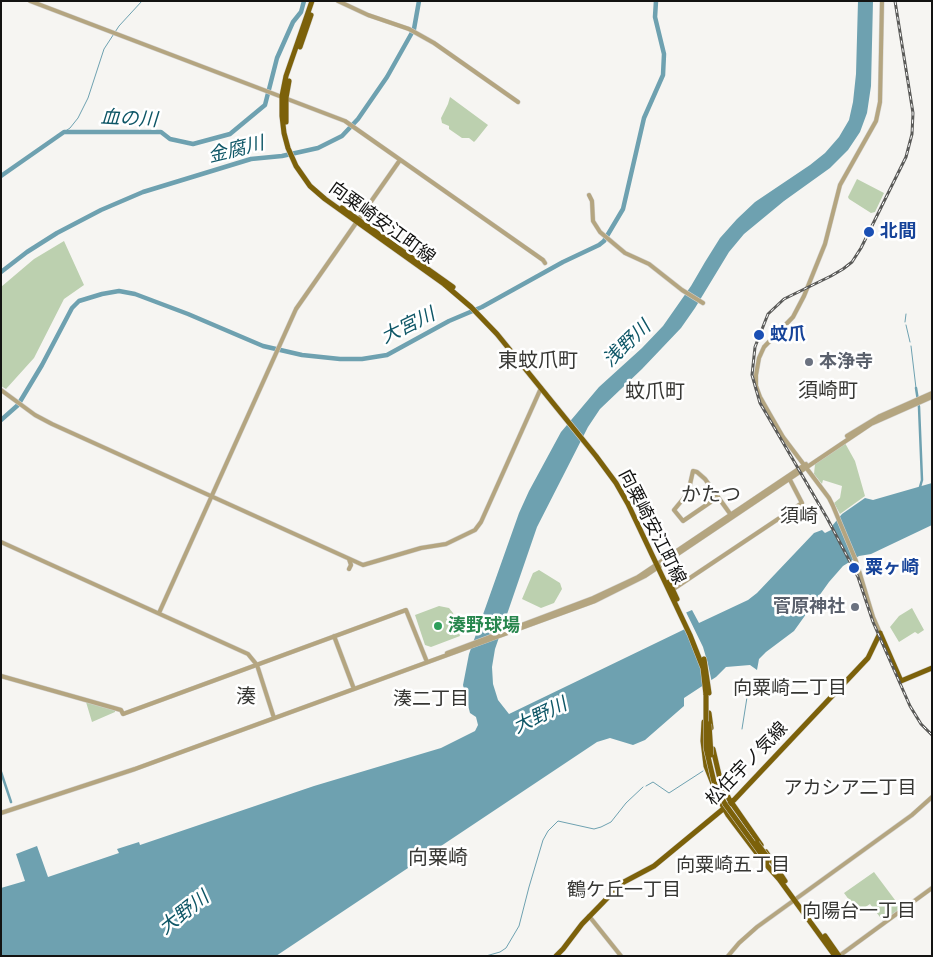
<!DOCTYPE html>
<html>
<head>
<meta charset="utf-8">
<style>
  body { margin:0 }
  #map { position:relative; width:933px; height:957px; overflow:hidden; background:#f6f5f2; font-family:Literata,serif }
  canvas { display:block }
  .frame { position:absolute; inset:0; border:2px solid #131312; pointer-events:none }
</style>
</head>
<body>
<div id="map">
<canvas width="933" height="957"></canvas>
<div class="frame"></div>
</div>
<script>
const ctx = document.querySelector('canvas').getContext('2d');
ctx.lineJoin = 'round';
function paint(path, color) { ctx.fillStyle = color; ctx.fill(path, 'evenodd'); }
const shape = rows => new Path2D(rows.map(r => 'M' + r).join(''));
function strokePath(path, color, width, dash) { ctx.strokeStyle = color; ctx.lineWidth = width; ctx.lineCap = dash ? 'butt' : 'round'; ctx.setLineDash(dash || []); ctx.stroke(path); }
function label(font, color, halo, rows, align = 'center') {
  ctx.font = font + ' Literata,"Noto Sans JP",serif'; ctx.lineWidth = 5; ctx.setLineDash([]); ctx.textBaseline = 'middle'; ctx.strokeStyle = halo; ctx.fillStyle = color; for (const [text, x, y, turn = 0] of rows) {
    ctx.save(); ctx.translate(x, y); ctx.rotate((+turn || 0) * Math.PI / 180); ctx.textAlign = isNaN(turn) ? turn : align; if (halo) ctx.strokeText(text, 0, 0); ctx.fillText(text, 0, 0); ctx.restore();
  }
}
const green = shape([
  [450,97,488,125,476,140,474,142,469,138,462,138,449,129,449,126,442,123,441,118,448,104],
  [857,179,884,193,875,212,871,213,849,199,848,197],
  [64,241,84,285,64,299,34,358,6,389,1,386,1,287,34,259],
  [845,443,855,461,865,496,840,514,834,503,840,498,842,486,823,480,822,484,814,474,815,464],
  [539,570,560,583,562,589,554,603,541,608,522,599,533,573],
  [439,606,449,608,453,613,460,636,431,647,425,645,415,615],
  [912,608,924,630,918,634,915,632,899,642,890,627,899,616],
  [86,702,115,710,115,712,92,722],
  [874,872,901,908,883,921,870,904,858,912,844,893]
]);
const water = shape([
  [858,1,873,1,871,86,867,113,860,132,848,150,830,168,784,201,744,234,729,252,695,308,681,328,642,369,600,409,588,427,537,527,504,623,495,649,492,667,493,684,498,700,509,714,685,629,685,613,692,610,699,623,748,600,757,593,814,533,822,530,825,533,833,529,832,526,842,514,865,498,873,500,932,483,932,525,871,554,859,556,843,566,829,582,794,631,766,652,759,659,757,670,750,665,726,667,716,677,684,698,684,706,645,740,633,745,610,738,597,742,276,956,1,956,1,888,25,881,16,854,37,846,48,877,119,853,117,849,139,842,140,845,314,786,441,748,475,731,478,725,476,717,470,713,463,685,469,654,519,513,529,491,561,432,599,387,642,348,663,326,691,286,705,262,720,238,737,219,755,202,810,165,825,153,839,137,849,120,853,102,856,74]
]);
const pier = shape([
  [685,610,703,647,708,664,712,683,704,688,699,659,677,611]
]);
const stream = shape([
  [64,132,70,128,78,118,88,98,104,49,119,26,142,1],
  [905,322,906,314],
  [906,325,910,342],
  [911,346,916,388],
  [742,729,748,691,753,681],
  [646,786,653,782,669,793,703,771],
  [486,956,500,952,506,948,519,926,529,887,543,840,548,831,558,821,594,829,601,827,611,822,626,803,643,787]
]);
const canal = shape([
  [916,388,919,407,922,480,920,487],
  [1,772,11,802]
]);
const river = shape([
  [1,176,64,132,161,132,170,139,193,144,230,134,265,105,277,58,293,22,301,12,304,1],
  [1,272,27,252,57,233,101,210,143,192,251,159,282,156,318,148,342,136,358,119,387,77,414,29,419,1],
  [1,420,18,405,42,365,72,308,79,301,102,294,119,291,135,294,188,314,263,346,302,355,340,359,362,359,387,355,449,321,482,307,563,262,599,245,604,241,623,209,644,118,663,75,664,54,655,17,656,1]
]);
const minor = shape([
  [30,1,345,121,543,260,545,263],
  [338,1,368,15,409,29,434,43,518,102],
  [589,195,592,201,593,221,600,232,625,253,649,264,682,290,703,303],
  [1,390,35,415,52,424,363,565,421,548,446,544,475,530,481,522,541,388],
  [847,436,880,416,932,393],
  [718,497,683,521,674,510,688,493,693,471,697,472,705,479,731,515],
  [1,542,248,654,257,665,274,718],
  [349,569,351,565,349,559],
  [672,590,802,503,789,478],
  [159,613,296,309,400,160],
  [880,633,873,617,856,561,833,506,829,498,783,437,772,418,760,397,756,386,756,375,759,358,764,347,793,317,804,296,825,244,840,185,876,121,880,102,882,1],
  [334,636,354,689],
  [447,653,593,598,638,577,806,464],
  [1,676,121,710,123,714,406,610,427,662],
  [1,813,135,769,595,601,645,576,871,424,932,397],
  [589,916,621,956],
  [728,956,739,943,757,927,912,815,932,797],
  [839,956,932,888]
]);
const major = shape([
  [312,1,286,76,282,96,282,116,284,133,288,148,296,166,310,186,325,199,444,284,471,307,497,334,596,456,616,483,628,504,690,635,703,668,706,695],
  [300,47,311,15],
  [286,122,286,98,289,81],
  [342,208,453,287],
  [669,582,677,599],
  [880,633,901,681,932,668],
  [704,659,709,693],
  [709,713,711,728],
  [704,722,703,741,706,766,719,799,728,815,762,860,779,879,835,956],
  [713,749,720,779,729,799,761,845],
  [766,852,785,881],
  [825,936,839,956],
  [556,956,563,949,582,924,622,883,654,866,734,800,868,658,880,633]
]);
const rail = shape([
  [895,1,913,113,912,134,906,157,861,248,852,262,843,269,831,276,784,299,768,314,755,347,752,375,760,403,827,518,858,577,873,622,910,706,921,724,932,735]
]);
const majorBridge = shape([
  [706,695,706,748,714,782,725,804,767,862],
  [709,724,711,755],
  [757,843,768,858]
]);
const markers = [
  [869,232,6,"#1a4fb4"],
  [759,335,6,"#1a4fb4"],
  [809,362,5,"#6b7280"],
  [854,568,6,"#1a4fb4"],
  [855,607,5,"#6b7280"],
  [438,626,5,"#2e9e5b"]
];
const streetNames = [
  ["向粟崎安江町線",382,223,36],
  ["向粟崎安江町線",652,527,63],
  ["松任宇ノ気線",747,764,-46]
];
const transitNames = [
  ["北間",880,232],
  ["蚊爪",770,335],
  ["粟ヶ崎",865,568]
];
const worshipNames = [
  ["本浄寺",819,362],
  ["菅原神社",845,607,"right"]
];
const leisureNames = [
  ["湊野球場",448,626]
];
const waterNames = [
  ["血の川",129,119,3],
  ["金腐川",236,150,-14],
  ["大宮川",408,326,-26],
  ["浅野川",627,344,-44],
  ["大野川",540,716,-26],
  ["大野川",184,913,-38]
];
const neighbourhoodNames = [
  ["須崎",799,516],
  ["向粟崎二丁目",790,688],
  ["湊二丁目",431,699],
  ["アカシア二丁目",850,788],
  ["向粟崎五丁目",733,865],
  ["鶴ケ丘一丁目",624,890],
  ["向陽台一丁目",859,911]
];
const quarterNames = [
  ["東蚊爪町",538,361],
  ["須崎町",828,391],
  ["蚊爪町",655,392],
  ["かたつ",711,495],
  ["湊",246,697],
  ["向粟崎",438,858]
];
paint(green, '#bcd0af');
paint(water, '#6ea1b0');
paint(pier, '#f6f5f2');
strokePath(stream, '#6ea1b0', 1);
strokePath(canal, '#6ea1b0', 2.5);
strokePath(river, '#6ea1b0', 4.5);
strokePath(minor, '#d2d1ce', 5);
strokePath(major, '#d2d1ce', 6);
strokePath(minor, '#b4a580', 4);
strokePath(major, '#7c610a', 5);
strokePath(rail, '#5a5a58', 3);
strokePath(rail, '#fff', 1, [4]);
strokePath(majorBridge, '#d2d1ce', 6, []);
strokePath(majorBridge, '#7c610a', 5);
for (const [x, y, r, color] of markers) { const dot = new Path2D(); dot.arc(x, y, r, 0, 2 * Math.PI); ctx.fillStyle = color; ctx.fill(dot); strokePath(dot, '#fff', 2); }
label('18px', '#131312', '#fff', streetNames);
label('bold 18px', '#164399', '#fff', transitNames, 'left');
label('bold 18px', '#5b616d', '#fff', worshipNames, 'left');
label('bold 18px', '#27864d', '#fff', leisureNames, 'left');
label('italic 19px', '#0e5666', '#fff', waterNames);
label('19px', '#373734', '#fff', neighbourhoodNames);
label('20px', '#373734', '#fff', quarterNames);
</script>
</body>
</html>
